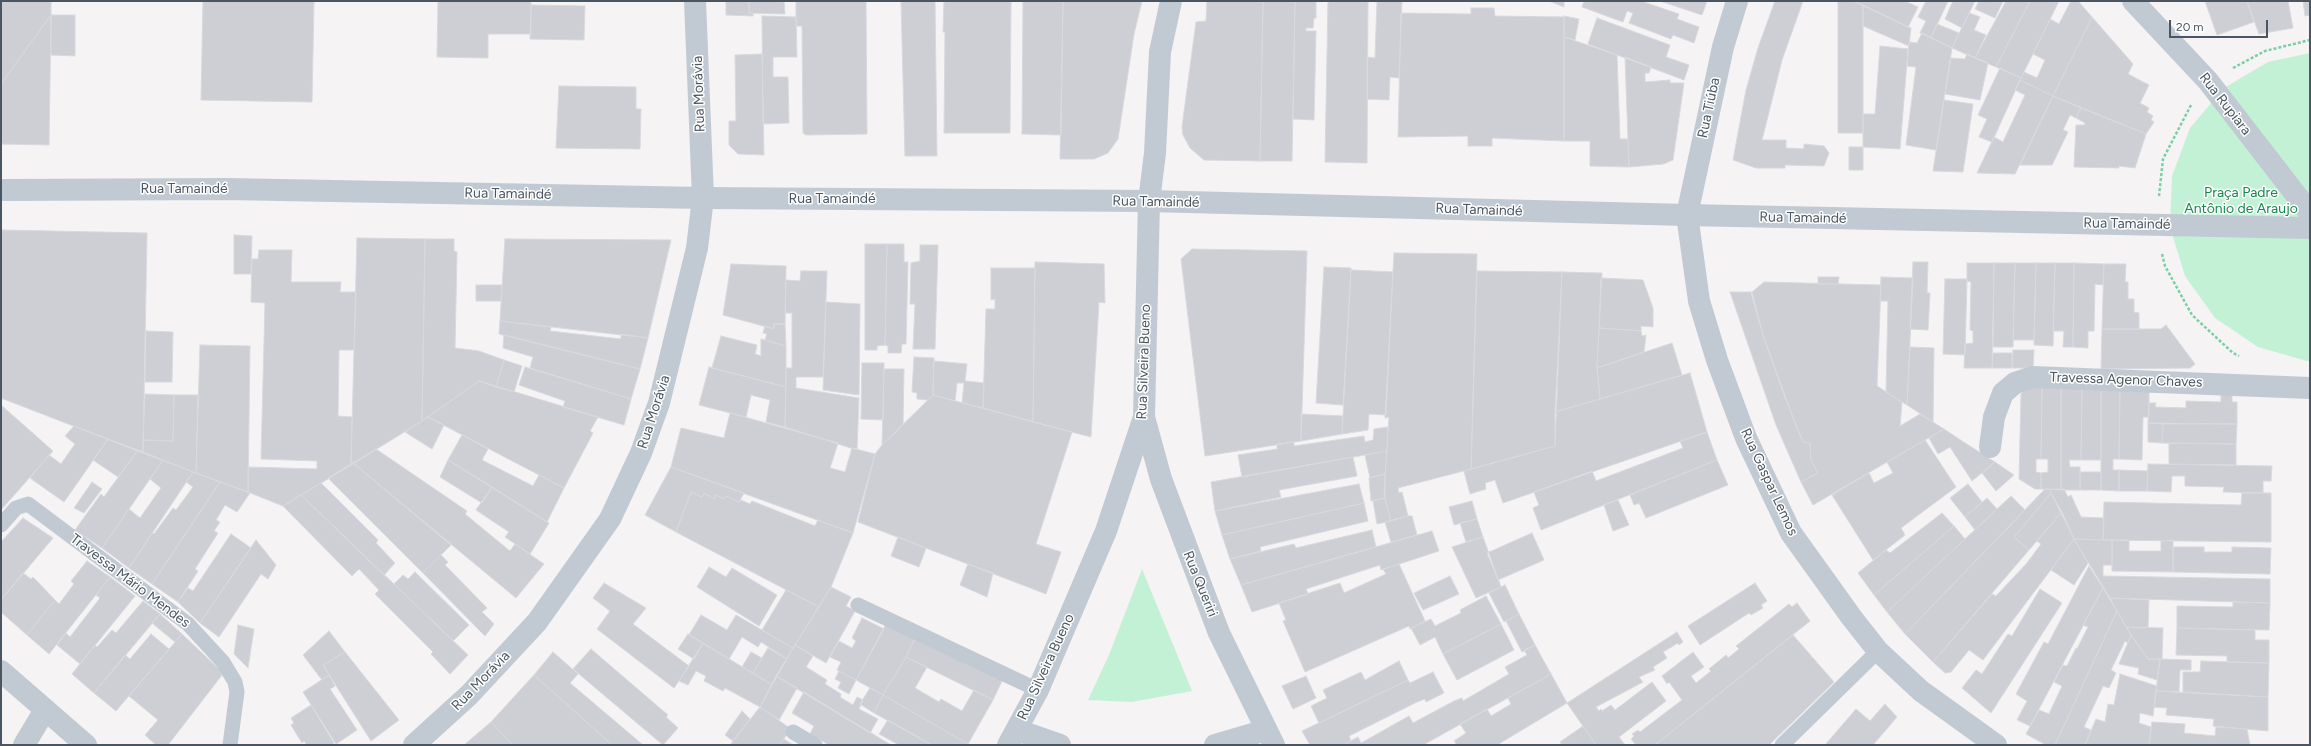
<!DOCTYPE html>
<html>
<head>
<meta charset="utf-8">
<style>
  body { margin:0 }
  #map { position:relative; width:2311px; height:746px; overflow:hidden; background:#f5f3f3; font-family:Figtree,sans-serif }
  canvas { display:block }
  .frame { position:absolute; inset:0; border:2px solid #4a5661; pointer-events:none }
  .scale { position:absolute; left:2169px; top:20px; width:99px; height:18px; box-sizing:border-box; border:2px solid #4a5661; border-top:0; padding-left:5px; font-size:12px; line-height:14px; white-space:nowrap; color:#4a5661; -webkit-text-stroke:3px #fff; paint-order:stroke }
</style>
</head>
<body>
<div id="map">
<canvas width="2311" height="746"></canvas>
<div class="frame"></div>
<div class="scale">20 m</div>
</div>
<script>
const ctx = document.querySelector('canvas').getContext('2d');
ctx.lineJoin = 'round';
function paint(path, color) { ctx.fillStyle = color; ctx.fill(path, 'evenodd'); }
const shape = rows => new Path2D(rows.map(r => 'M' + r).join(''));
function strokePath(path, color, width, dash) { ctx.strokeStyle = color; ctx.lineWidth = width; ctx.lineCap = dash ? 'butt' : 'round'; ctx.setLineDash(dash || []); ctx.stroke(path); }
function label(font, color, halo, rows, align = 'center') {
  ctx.font = font + ' Figtree,sans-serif'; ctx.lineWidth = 3; ctx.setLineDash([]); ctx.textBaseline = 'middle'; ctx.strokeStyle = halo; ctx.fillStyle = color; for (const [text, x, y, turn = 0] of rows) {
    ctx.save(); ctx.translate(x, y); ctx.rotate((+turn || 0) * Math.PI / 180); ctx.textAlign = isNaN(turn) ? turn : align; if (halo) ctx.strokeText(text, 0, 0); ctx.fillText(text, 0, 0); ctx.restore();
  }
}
const green = shape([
  [2310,53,2310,361,2307,361,2258,347,2215,318,2185,276,2170,227,2172,176,2190,128,2224,88,2268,62],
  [1142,569,1192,691,1132,702,1088,700,1109,655]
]);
const building = shape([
  [1,1,51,1,51,15,1,84,1,1],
  [203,1,314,1,312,102,201,100,203,1],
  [438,1,531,1,531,34,488,34,488,58,437,57,438,1],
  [726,1,749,1,749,13,753,13,753,16,726,15,726,1],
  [749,1,784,1,785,14,749,13,749,1],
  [796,1,866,1,867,134,806,135,803,133,802,26,796,26,796,1],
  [901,1,935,1,937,156,905,156,901,1],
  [944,1,1011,1,1010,133,944,133,945,32,943,32,944,1],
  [1023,1,1063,1,1061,135,1022,134,1023,1],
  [1063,1,1142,1,1134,34,1118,139,1108,153,1094,159,1060,159,1063,1],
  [1207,1,1263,1,1260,161,1204,160,1190,148,1183,135,1182,127,1196,22,1206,21,1207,1],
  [1263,1,1295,1,1292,161,1260,161,1263,1],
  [1295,1,1316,1,1316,18,1314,18,1313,28,1306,28,1306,31,1316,31,1314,120,1293,119,1295,1],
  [1328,1,1368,1,1367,163,1325,162,1328,1],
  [1368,1,1402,1,1399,78,1390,77,1389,100,1367,99,1367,57,1375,58,1377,2,1368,1],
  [1549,1,1564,1,1564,7,1549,1],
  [1584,1,1641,1,1679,14,1677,19,1699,27,1694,43,1673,35,1671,39,1629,23,1633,13,1627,11,1623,22,1582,7,1584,1],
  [1660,1,1707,1,1702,15,1660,1],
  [1775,1,1803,1,1782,60,1762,140,1786,140,1786,148,1804,149,1804,144,1824,146,1829,153,1824,166,1785,165,1785,168,1756,168,1733,160,1746,90,1758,48,1775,1],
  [1838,1,1853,1,1863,5,1863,133,1838,133,1838,1],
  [1853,1,1905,1,1918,7,1908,27,1853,1],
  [1926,1,1948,1,1931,38,1920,33,1926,21,1918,17,1926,1],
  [1953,1,1975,1,1962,28,1945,19,1953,1],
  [1979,1,2003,1,1995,18,1975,9,1979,1],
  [2006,1,2030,1,1996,67,1975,58,2006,1],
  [2030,1,2059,1,2021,78,1996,67,2030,1],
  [2071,1,2078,1,2092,17,2053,96,2020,80,2024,72,2037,78,2045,60,2033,54,2050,19,2059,24,2071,1],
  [2205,1,2247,1,2254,22,2217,35,2205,1],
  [2247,1,2288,1,2293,28,2259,34,2247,1],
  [2303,1,2310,1,2310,15,2305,16,2303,1],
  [531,5,585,6,584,40,530,39,531,5],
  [1863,5,1911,28,1909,46,1863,26,1863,5],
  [1471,8,1494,8,1495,16,1564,17,1564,141,1492,138,1492,146,1468,146,1468,136,1398,137,1401,13,1471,14,1471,8],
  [1969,13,1980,17,1974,30,1986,35,1975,58,1952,48,1969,13],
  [51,15,49,145,1,144,1,84,51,15],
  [51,15,75,15,75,56,51,55,51,15],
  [762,16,796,17,797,57,773,57,773,77,788,77,789,123,763,124,762,16],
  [1564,16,1579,19,1575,40,1564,37,1564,16],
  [2092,17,2133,64,2128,74,2149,85,2140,103,2149,108,2147,112,2153,116,2151,120,2154,122,2146,134,2053,96,2092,17],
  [1597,18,1670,45,1666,57,1689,65,1684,80,1588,44,1597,18],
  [1937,24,1959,33,1952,48,1931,38,1937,24],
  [1922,33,1952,48,1936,150,1906,145,1916,67,1907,66,1909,42,1917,43,1922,33],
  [1564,37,1617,55,1620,139,1628,139,1629,167,1590,166,1590,141,1564,141,1564,37],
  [1880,46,1908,49,1900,149,1863,147,1863,114,1875,114,1880,46],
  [762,54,764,155,738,154,729,145,729,121,736,121,735,55,762,54],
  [1967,54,1988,63,1980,100,1945,94,1951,58,1965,59,1967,54],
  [1625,57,1651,67,1649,73,1645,73,1645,82,1670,80,1670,83,1684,83,1673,160,1663,164,1629,167,1625,57],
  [2000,68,2021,78,1992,142,1979,137,1987,119,1978,115,2000,68],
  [2020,80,2053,96,2015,174,1977,173,1994,137,2003,142,2025,95,2015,90,2020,80],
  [559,86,636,87,636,109,641,109,640,149,556,148,559,86],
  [2053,96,2081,108,2076,118,2070,115,2063,130,2068,132,2052,165,2020,165,2053,96],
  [1944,100,1973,104,1963,172,1933,171,1944,100],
  [2081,108,2146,134,2135,168,2119,166,2119,168,2074,167,2076,125,2085,125,2085,123,2076,118,2081,108],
  [1849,147,1863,147,1863,170,1849,170,1849,147],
  [1,230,147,233,143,453,1,398,1,230],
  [234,235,252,236,251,274,234,274,234,235],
  [357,238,425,239,422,421,351,465,357,238],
  [425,239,454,239,454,251,457,252,455,348,479,351,504,360,496,387,479,381,422,421,425,239],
  [505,239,671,240,648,338,500,321,505,239],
  [865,244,887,244,885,345,877,346,877,350,865,350,865,244],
  [887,244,904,244,904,262,908,262,906,344,902,344,901,353,888,353,888,346,885,345,887,244],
  [920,245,938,245,935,349,913,349,915,304,910,304,911,263,920,261,920,245],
  [1192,249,1307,251,1301,441,1205,456,1181,259,1192,249],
  [259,250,292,250,291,282,341,282,340,292,356,292,354,350,339,350,338,416,352,417,351,465,283,506,248,492,248,467,317,469,317,461,261,459,265,303,251,302,252,259,258,259,259,250],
  [1394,253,1477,254,1471,469,1398,488,1399,493,1402,492,1408,516,1391,521,1384,494,1389,417,1385,418,1394,253],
  [1035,262,1104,264,1105,303,1099,302,1091,437,1033,422,1035,262],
  [1913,262,1928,262,1927,293,1930,293,1928,330,1910,329,1913,262],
  [1967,263,1994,263,1992,368,1964,368,1965,344,1973,343,1973,331,1970,330,1971,282,1967,281,1967,263],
  [1994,263,2015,263,2013,347,1993,347,1994,263],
  [2015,263,2036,263,2034,340,2013,340,2015,263],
  [2036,263,2055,263,2053,346,2034,345,2036,263],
  [2055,263,2074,263,2073,347,2063,347,2064,331,2053,331,2055,263],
  [2074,263,2104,264,2103,285,2095,284,2094,331,2088,331,2088,348,2073,347,2074,263],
  [731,264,786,266,785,324,774,324,774,329,723,315,731,264],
  [2104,264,2126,264,2125,282,2128,282,2128,299,2134,299,2134,312,2139,313,2139,329,2102,329,2104,264],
  [1324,267,1351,268,1343,405,1316,403,1324,267],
  [991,268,1035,268,1033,422,983,408,986,309,995,309,995,299,991,300,991,268],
  [1351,270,1393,272,1386,415,1369,414,1368,430,1342,434,1351,270],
  [801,271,827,271,823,377,796,377,796,388,859,398,857,450,785,427,786,368,792,368,792,313,785,313,786,280,800,281,801,271],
  [1477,271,1562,272,1555,446,1471,469,1477,271],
  [1562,272,1602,273,1597,367,1600,399,1555,412,1562,272],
  [1818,277,1839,277,1838,284,1818,284,1818,277],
  [1881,277,1913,278,1907,405,1886,392,1888,301,1880,301,1881,277],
  [1601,278,1643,280,1653,308,1653,327,1641,326,1641,331,1599,328,1601,278],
  [1945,279,1967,279,1965,355,1943,354,1945,279],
  [1764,282,1881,285,1877,386,1902,402,1900,426,1920,414,1944,429,1813,505,1801,482,1818,473,1811,460,1810,443,1803,442,1796,426,1763,335,1751,293,1764,282],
  [476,285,502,285,501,301,476,301,476,285],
  [1730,292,1752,292,1763,335,1784,395,1803,442,1810,443,1811,460,1818,473,1801,482,1776,425,1730,292],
  [826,302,860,304,859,395,823,390,826,302],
  [500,321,551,327,550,331,621,339,621,334,648,338,640,369,499,334,500,321],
  [774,324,785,324,786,346,765,340,767,334,763,333,765,326,774,329,774,324],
  [2166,325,2195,364,2190,368,2101,369,2102,329,2161,329,2166,325],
  [1599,328,1641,331,1642,336,1646,335,1644,352,1597,368,1599,328],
  [146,331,173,332,172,382,145,382,146,331],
  [504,335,640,369,631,399,530,368,533,357,503,348,504,335],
  [721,336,757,345,755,354,761,356,761,339,786,346,786,387,712,368,721,336],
  [1672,343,1682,375,1600,399,1597,368,1672,343],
  [200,345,250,346,248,492,196,473,200,345],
  [1910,347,1934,348,1933,422,1907,405,1910,347],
  [2013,350,2034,350,2033,368,2012,368,2013,350],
  [1993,353,2012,353,2012,368,1992,368,1993,353],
  [914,357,934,358,933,395,928,400,917,399,917,393,912,392,914,357],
  [504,360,522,366,514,392,496,387,504,360],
  [934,361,967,364,965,381,984,383,983,408,962,403,964,383,957,383,955,401,933,395,934,361],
  [862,363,884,363,883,420,861,419,862,363],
  [525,367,631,399,624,425,563,407,565,401,519,385,525,367],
  [709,367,786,387,785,427,766,422,770,400,751,395,746,417,699,405,709,367],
  [884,369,904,369,903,425,882,445,884,369],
  [1690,373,1707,432,1503,503,1495,480,1485,483,1486,489,1470,494,1464,471,1555,446,1555,412,1690,373],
  [479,381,598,417,590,431,593,433,564,488,428,417,479,381],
  [2026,387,2042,387,2041,459,2036,459,2036,472,2041,473,2041,489,2035,489,2019,479,2021,394,2026,387],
  [2042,387,2061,388,2061,490,2041,489,2041,473,2048,472,2048,459,2041,459,2042,387],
  [2061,388,2082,388,2081,460,2069,460,2070,467,2080,467,2080,490,2061,490,2061,388],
  [2082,388,2101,388,2101,460,2081,460,2082,388],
  [2101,388,2120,388,2119,459,2113,459,2113,470,2119,470,2119,491,2101,490,2101,388],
  [2120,388,2149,389,2149,417,2143,417,2142,460,2119,459,2120,388],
  [2221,393,2232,394,2232,402,2237,402,2237,424,2148,423,2149,403,2156,403,2155,407,2186,408,2186,401,2221,402,2221,393],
  [145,394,174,395,173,441,143,440,145,394],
  [174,395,198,395,196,473,143,453,143,440,173,441,174,395],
  [933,395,1072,432,1036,544,1061,552,1046,594,858,522,875,454,882,445,933,395],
  [1,405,53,451,1,510,1,405],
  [730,413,838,443,830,468,845,472,852,448,875,454,853,533,671,467,681,428,724,438,730,413],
  [1301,414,1343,416,1342,434,1301,441,1301,414],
  [428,417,444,425,432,449,405,432,428,417],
  [2148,423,2163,424,2162,443,2148,442,2148,423],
  [2163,424,2237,424,2236,444,2162,443,2163,424],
  [74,426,108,439,64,502,30,478,49,455,61,464,75,444,65,436,74,426],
  [1388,427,1387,451,1242,477,1238,455,1277,449,1277,444,1294,442,1294,446,1364,436,1365,442,1373,440,1374,429,1388,427],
  [1944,429,1962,441,1995,462,1972,481,1950,447,1938,454,1929,438,1944,429],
  [1707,432,1717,460,1541,530,1533,508,1539,505,1534,492,1592,471,1596,481,1683,448,1680,441,1707,432],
  [462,435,488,449,482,460,533,486,539,475,564,488,547,522,448,460,462,435],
  [108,439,138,450,118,477,93,460,108,439],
  [1925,440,1956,487,1901,528,1905,535,1873,560,1832,495,1869,473,1874,483,1893,473,1887,462,1925,440],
  [2169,443,2236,444,2236,465,2169,464,2169,443],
  [376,449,467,511,465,514,510,551,515,544,544,564,516,598,353,463,376,449],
  [138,450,163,460,102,548,75,530,101,494,104,497,138,450],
  [1387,451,1385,474,1370,478,1365,455,1387,451],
  [1353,457,1357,476,1279,490,1281,497,1215,511,1211,482,1353,457],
  [163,460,193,472,129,568,102,548,129,509,140,518,161,488,150,479,163,460],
  [448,460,492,487,482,503,440,477,448,460],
  [1717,460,1728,485,1646,518,1639,503,1634,505,1630,495,1717,460],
  [1995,462,2014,475,1996,491,1982,473,1995,462],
  [353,463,451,545,423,573,328,478,353,463],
  [2148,464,2272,466,2271,481,2263,481,2263,493,2223,492,2224,487,2185,486,2185,476,2172,476,2171,492,2147,491,2148,464],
  [671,467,744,493,739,502,726,496,724,499,716,495,714,499,704,493,702,497,691,492,676,532,645,515,671,467],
  [2119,470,2148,471,2147,491,2119,491,2119,470],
  [193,472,220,482,152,584,129,568,152,533,154,534,173,508,176,510,193,487,186,482,193,472],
  [2080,472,2101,472,2101,490,2080,490,2080,472],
  [1385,474,1385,498,1371,501,1369,478,1385,474],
  [92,482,102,489,84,513,74,508,92,482],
  [220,482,250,493,237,512,225,505,216,520,220,522,214,531,218,533,195,569,198,571,178,602,152,584,220,482],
  [321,483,378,540,376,543,395,563,384,575,301,495,321,483],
  [1359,484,1364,503,1222,535,1215,511,1359,484],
  [1968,484,1982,502,1965,517,1950,498,1968,484],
  [492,487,549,523,530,554,505,537,509,532,476,510,492,487],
  [2045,489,2049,489,2051,493,2014,537,2029,550,1933,662,1905,634,2045,489],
  [2049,489,2064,489,2068,497,2071,495,2081,517,2104,518,2103,540,2074,539,2049,489],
  [691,492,702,497,704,493,714,499,716,495,724,499,726,496,739,502,741,500,750,504,752,501,815,526,818,520,853,533,831,587,819,607,676,532,691,492],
  [2051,493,2062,512,2029,550,2014,537,2051,493],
  [2242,493,2271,493,2271,542,2103,540,2104,502,2241,505,2242,493],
  [301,495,468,655,450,674,431,654,433,652,375,594,379,590,359,569,352,576,283,506,301,495],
  [2011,496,2025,510,1905,634,1887,612,2011,496],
  [1385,498,1391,521,1377,524,1373,501,1385,498],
  [1987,498,1997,509,1975,530,1965,517,1987,498],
  [1618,500,1629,525,1613,531,1604,505,1618,500],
  [1472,501,1477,519,1454,525,1449,507,1472,501],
  [1364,503,1368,521,1260,547,1261,551,1230,559,1222,535,1364,503],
  [2062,512,2074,539,1983,660,1969,650,1951,672,1945,673,1933,662,1992,594,1996,596,2027,563,2041,544,2037,541,2062,512],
  [1942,513,1954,526,1874,595,1858,573,1886,550,1890,553,1942,513],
  [1408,516,1412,516,1417,535,1391,542,1385,522,1408,516],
  [23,518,53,538,1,600,1,542,23,518],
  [1477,519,1483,537,1466,542,1460,523,1477,519],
  [1954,526,1965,539,1887,612,1874,595,1954,526],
  [1372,530,1376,547,1241,585,1230,559,1294,544,1296,548,1372,530],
  [1432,531,1439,551,1381,570,1380,565,1306,589,1308,594,1252,612,1241,585,1432,531],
  [1532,533,1544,560,1498,580,1487,553,1532,533],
  [231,534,251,548,200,623,178,602,188,588,193,591,231,534],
  [898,537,926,548,919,567,891,556,898,537],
  [1483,537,1501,587,1476,598,1452,547,1483,537],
  [2074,539,2112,540,2112,565,2103,565,2103,576,2270,579,2270,603,2110,598,2074,539],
  [2074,539,2088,563,2074,585,2051,570,2074,539],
  [256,540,276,565,268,579,261,574,219,637,200,623,256,540],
  [2112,540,2129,540,2129,551,2161,551,2161,541,2173,540,2173,572,2112,571,2112,540],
  [2173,547,2204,547,2204,552,2232,552,2232,547,2271,548,2270,574,2173,572,2173,547],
  [441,555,448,562,445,565,487,608,482,612,494,624,485,636,423,573,441,555],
  [87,561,110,577,49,654,27,635,55,600,59,604,74,584,71,581,87,561],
  [968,564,993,573,987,597,960,585,968,564],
  [1399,564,1425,621,1410,629,1409,626,1305,672,1283,621,1286,620,1279,603,1340,583,1344,593,1386,574,1383,569,1399,564],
  [2089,566,2103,588,2030,726,2017,720,2027,701,2016,694,2044,642,2048,644,2089,566],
  [709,567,726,577,732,568,777,595,759,626,697,587,709,567],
  [415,572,469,625,453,641,394,584,403,575,408,579,415,572],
  [23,573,31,579,33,577,55,600,27,635,1,612,1,600,23,573],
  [1450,576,1459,594,1423,610,1414,593,1450,576],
  [110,577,135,596,80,664,57,645,66,633,70,637,100,598,96,595,110,577],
  [604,583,646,608,633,624,689,666,674,688,597,629,610,611,593,598,604,583],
  [1755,583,1767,601,1761,605,1763,608,1751,615,1749,613,1700,645,1688,626,1755,583],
  [1505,585,1519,614,1504,622,1489,593,1505,585],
  [831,587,851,597,846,606,855,611,826,663,795,645,831,587],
  [2103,588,2117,611,2055,745,2046,745,2026,734,2039,710,2049,714,2062,686,2054,682,2063,665,2067,666,2076,648,2077,649,2088,627,2083,625,2103,588],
  [2040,589,2062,603,1991,713,1962,688,1976,670,1982,674,2008,634,2012,636,2040,589],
  [786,590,819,607,793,648,762,630,786,590],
  [1486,596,1501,624,1443,654,1435,637,1420,645,1411,628,1431,619,1435,626,1461,613,1460,610,1486,596],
  [2110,598,2149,600,2148,628,2126,627,2110,598],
  [143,601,160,614,94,693,72,674,95,645,97,647,112,630,116,633,143,601],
  [2233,602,2270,603,2269,630,2177,628,2177,606,2233,607,2233,602],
  [1797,603,1810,621,1655,745,1636,745,1631,739,1634,736,1632,734,1638,730,1640,732,1682,700,1669,682,1667,684,1662,676,1693,652,1704,667,1691,676,1696,683,1711,671,1709,669,1726,655,1728,658,1739,649,1736,646,1789,604,1792,607,1797,603],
  [2117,611,2131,635,2128,643,2125,641,2111,670,2116,673,2109,688,2103,686,2084,727,2091,730,2085,745,2055,745,2117,611],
  [160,614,182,634,175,642,152,623,160,614],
  [1519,614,1535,645,1522,652,1506,621,1519,614],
  [701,615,727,630,736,615,793,648,787,659,761,642,758,647,742,637,729,659,689,635,701,615],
  [862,618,884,629,856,680,837,670,841,662,830,657,839,641,852,648,856,641,852,638,862,618],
  [887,622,916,636,906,657,883,695,856,680,887,622],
  [1501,624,1514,650,1457,680,1443,654,1501,624],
  [238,625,254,629,248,668,234,654,238,625],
  [2126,627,2163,628,2162,659,2148,659,2126,627],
  [2177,628,2255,630,2255,640,2269,640,2269,663,2227,662,2227,656,2176,655,2177,628],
  [329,631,345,652,323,665,329,675,322,680,303,655,329,631],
  [1677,632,1683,642,1679,645,1678,643,1663,652,1667,658,1653,667,1655,670,1639,677,1643,682,1596,707,1599,711,1601,709,1602,711,1611,705,1615,710,1652,682,1666,701,1619,737,1625,745,1596,745,1567,703,1677,632],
  [151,634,169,649,116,711,94,693,125,655,130,659,151,634],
  [182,634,220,670,222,675,168,745,156,745,145,735,158,720,129,696,182,634],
  [688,634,703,643,694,659,678,649,688,634],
  [1793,635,1834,682,1769,745,1655,745,1793,635],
  [2131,635,2148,659,2160,659,2157,680,2138,674,2139,668,2119,664,2131,635],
  [916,636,1003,679,993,700,906,657,916,636],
  [703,643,772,685,760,707,725,688,723,691,704,681,706,676,696,671,688,685,679,681,703,643],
  [795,645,813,656,806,667,827,680,825,684,841,694,840,697,853,705,857,697,863,700,859,709,878,719,870,733,776,676,795,645],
  [1535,645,1551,674,1423,745,1343,745,1358,737,1361,743,1409,716,1413,723,1454,701,1462,698,1463,701,1509,674,1505,667,1527,655,1524,650,1535,645],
  [768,648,787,659,772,685,753,673,768,648],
  [591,649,668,715,666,717,678,728,663,745,573,669,591,649],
  [345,652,399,720,371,741,323,665,345,652],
  [553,652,578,674,570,683,643,745,612,745,534,675,553,652],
  [751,652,762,658,753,673,742,667,751,652],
  [906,657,927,667,915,688,939,702,941,699,962,711,974,690,993,700,968,744,883,695,906,657],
  [2160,659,2191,660,2191,670,2180,670,2179,692,2156,691,2160,659],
  [1399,661,1408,680,1319,723,1311,706,1327,698,1323,690,1361,672,1365,680,1399,661],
  [2201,661,2269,663,2268,697,2183,692,2183,672,2200,672,2201,661],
  [839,671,856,680,849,694,838,688,841,682,835,679,839,671],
  [1433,672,1444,693,1426,702,1425,699,1417,702,1349,736,1351,741,1343,745,1310,745,1302,731,1408,680,1410,683,1433,672],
  [1551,674,1567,703,1497,745,1457,745,1454,741,1466,733,1460,724,1487,709,1491,716,1511,704,1508,698,1551,674],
  [2120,674,2157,686,2153,716,2140,713,2139,723,2151,727,2149,745,2085,745,2096,719,2105,722,2108,704,2114,705,2120,674],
  [329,675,335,686,330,689,357,730,336,744,303,692,329,675],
  [534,675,612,745,513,745,491,722,534,675],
  [776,676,797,688,779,720,760,707,776,676],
  [1306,676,1316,698,1293,709,1282,686,1306,676],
  [870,688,883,695,874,713,860,704,870,688],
  [2156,691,2268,697,2268,731,2213,726,2214,719,2166,715,2167,708,2154,707,2156,691],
  [804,692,891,745,829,745,810,734,814,726,792,713,804,692],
  [883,695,968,744,932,745,874,713,883,695],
  [1885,704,1897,717,1873,745,1825,745,1856,709,1870,721,1885,704],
  [311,705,334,743,330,745,307,745,304,741,302,743,291,725,294,723,291,718,311,705],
  [760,707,791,729,779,745,730,745,760,707],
  [742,711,750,719,733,741,725,735,742,711],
  [888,720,932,745,899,745,879,734,888,720],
  [491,722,513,745,464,745,491,722],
  [2152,722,2185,724,2184,733,2215,736,2216,727,2247,729,2250,745,2149,745,2152,722],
  [1583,726,1596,745,1562,745,1560,742,1583,726],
  [784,739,793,745,779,745,784,739]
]);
const path = shape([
  [2233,68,2265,51,2310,40],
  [2159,196,2163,159,2191,105],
  [2162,254,2165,266,2192,315,2233,353,2239,356]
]);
const service = shape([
  [1,525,16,508,28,504,188,624,223,662,235,682,237,692,230,745],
  [858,605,1038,690],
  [793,732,815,745],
  [1782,745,1878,651]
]);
const minor = shape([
  [1737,1,1723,47,1687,215,1699,301,1717,360,1746,438,1791,533,1852,618,1878,651,1921,691,1996,745],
  [2133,1,2208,81,2310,213],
  [1144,417,1161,479,1219,633,1274,745],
  [1990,447,1994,417,2003,393,2015,383,2033,377,2310,388],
  [1017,730,1060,745],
  [24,745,45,710],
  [414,745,469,695,537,622,610,519,641,453,659,403,697,248,703,198,695,1],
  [1008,745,1038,690,1106,531,1144,417,1149,201,1155,153,1160,52,1171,1],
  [1215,745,1266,730]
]);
const tertiary = shape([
  [1,190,228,189,703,198,1149,201,1687,215,2310,228],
  [1,671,86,745]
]);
const streetNames = [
  ["Rua Morávia",699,94,-92],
  ["Rua Rupiara",2225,104,52],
  ["Rua Tiúba",1709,108,-78],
  ["Rua Tamaindé",184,189],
  ["Rua Tamaindé",508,194,1],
  ["Rua Tamaindé",832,199],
  ["Rua Tamaindé",1156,202,1],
  ["Rua Tamaindé",1479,210,2],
  ["Rua Tamaindé",1803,218,1],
  ["Rua Tamaindé",2127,224,1],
  ["Rua Silveira Bueno",1144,362,-88],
  ["Travessa Agenor Chaves",2126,380,2],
  ["Rua Morávia",654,412,-72],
  ["Rua Gaspar Lemos",1769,482,65],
  ["Travessa Mário Mendes",130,581,37],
  ["Rua Queriri",1200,584,68],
  ["Rua Silveira Bueno",1046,667,-65],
  ["Rua Morávia",481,681,-46]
];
const parkNames = [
  ["Praça Padre",2241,193],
  ["Antônio de Araujo",2241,209]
];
paint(green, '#c3f1d5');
paint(building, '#cdcfd5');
strokePath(building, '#d7d9de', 1);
strokePath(path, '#7ad0a6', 2.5, [3, 2]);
strokePath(service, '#c1cad2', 15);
strokePath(minor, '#c1cad2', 22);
strokePath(tertiary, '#c1cad2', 22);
label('14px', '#4a5661', '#fff', streetNames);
label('14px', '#17864f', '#fff', parkNames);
</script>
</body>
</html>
